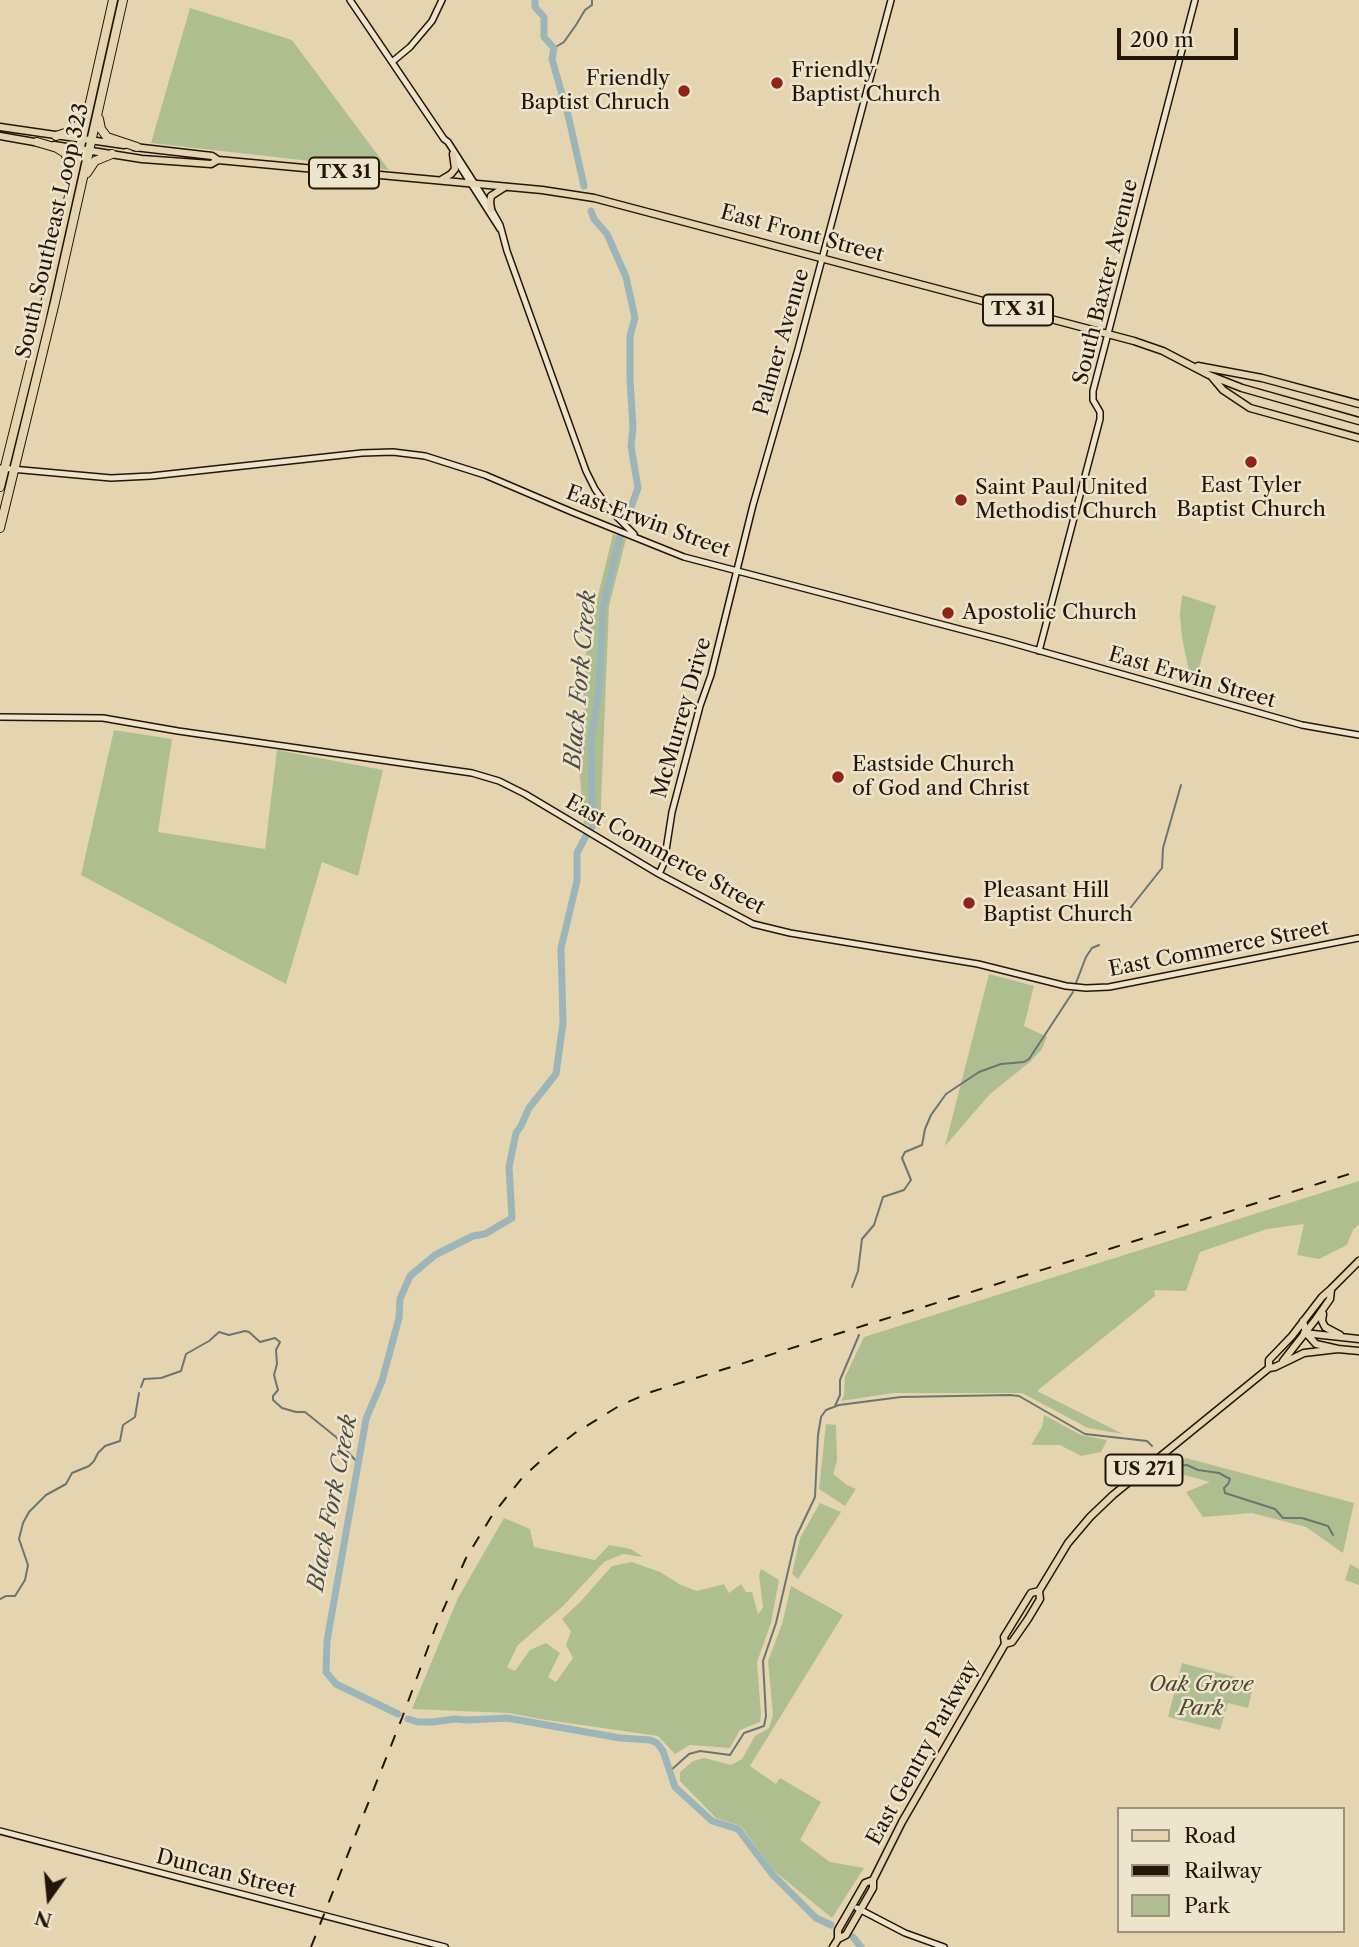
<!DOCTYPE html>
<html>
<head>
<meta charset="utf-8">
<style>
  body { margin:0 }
  #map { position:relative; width:1359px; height:1947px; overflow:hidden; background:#e4d5b0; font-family:"Libre Caslon Text",serif }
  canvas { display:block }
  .legend { position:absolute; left:1117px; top:1807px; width:228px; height:126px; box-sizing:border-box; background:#ede4cc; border:2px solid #9d917e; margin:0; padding:9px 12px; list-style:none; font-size:21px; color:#241509 }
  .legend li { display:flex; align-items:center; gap:14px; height:35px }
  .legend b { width:35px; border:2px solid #9d917e }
  .north { position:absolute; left:14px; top:1863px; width:70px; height:70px; -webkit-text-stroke:5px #ede4cc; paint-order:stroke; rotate:195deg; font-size:19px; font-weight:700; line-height:28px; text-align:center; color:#241509 }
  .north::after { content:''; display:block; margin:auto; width:24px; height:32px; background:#241509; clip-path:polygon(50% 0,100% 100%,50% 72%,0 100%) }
  .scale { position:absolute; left:1117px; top:28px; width:121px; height:32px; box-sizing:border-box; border:4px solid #241509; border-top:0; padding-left:9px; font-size:21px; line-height:24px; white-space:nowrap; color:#241509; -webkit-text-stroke:5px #ede4cc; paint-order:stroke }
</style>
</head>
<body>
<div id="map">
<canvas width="1359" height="1947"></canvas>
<ul class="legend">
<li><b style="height:9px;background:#e4d5b0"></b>Road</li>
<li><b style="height:9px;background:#241509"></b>Railway</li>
<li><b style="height:19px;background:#afbe90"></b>Park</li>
</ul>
<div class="north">N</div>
<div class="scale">200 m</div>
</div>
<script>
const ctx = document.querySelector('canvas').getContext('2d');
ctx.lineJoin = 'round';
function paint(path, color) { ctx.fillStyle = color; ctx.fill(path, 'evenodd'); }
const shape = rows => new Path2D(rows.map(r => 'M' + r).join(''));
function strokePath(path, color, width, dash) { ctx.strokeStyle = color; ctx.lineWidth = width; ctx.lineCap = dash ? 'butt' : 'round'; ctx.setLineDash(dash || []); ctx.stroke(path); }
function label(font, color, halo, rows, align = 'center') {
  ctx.font = font + ' "Libre Caslon Text",serif'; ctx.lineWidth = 5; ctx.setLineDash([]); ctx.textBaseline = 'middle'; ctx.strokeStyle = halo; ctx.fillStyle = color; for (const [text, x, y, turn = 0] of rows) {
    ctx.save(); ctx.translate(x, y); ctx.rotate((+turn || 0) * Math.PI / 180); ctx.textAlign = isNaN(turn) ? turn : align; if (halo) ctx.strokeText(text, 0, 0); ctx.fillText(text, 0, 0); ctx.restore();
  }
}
const green = shape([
  [190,8,292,40,389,170,151,143],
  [613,534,626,539,609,606,600,829,584,824,579,765,587,641],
  [1182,595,1216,606,1193,690,1182,638,1180,614],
  [114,730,172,739,158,832,265,849,277,750,383,770,358,876,322,862,286,984,81,875],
  [989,974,1034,986,1024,1026,1047,1037,1042,1049,1030,1062,990,1094,945,1146],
  [1359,1181,1359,1224,1353,1230,1347,1245,1319,1259,1297,1255,1304,1224,1267,1229,1200,1252,1186,1291,1154,1290,1155,1296,1037,1391,1123,1434,1088,1428,1022,1393,893,1393,841,1401,844,1395,845,1377,864,1337],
  [1044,1415,1081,1435,1107,1440,1101,1452,1081,1456,1060,1445,1031,1445,1042,1427],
  [826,1424,836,1425,837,1461,833,1474,847,1485,856,1489,845,1506,819,1489],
  [1186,1458,1354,1503,1343,1553,1306,1527,1252,1513,1203,1517,1186,1492,1210,1482,1169,1471],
  [820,1503,841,1512,798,1579,792,1574,800,1538],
  [504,1518,530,1529,534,1547,595,1560,609,1545,631,1549,643,1557,623,1554,604,1562,563,1606,518,1645,507,1667,515,1671,530,1650,546,1643,560,1653,548,1677,556,1682,573,1658,566,1645,571,1631,562,1619,580,1602,612,1566,632,1562,660,1572,681,1585,697,1591,724,1584,729,1593,741,1584,746,1592,752,1592,758,1614,763,1608,759,1575,761,1569,779,1580,771,1623,757,1662,761,1715,760,1722,740,1730,730,1748,690,1745,675,1754,658,1736,540,1719,509,1713,412,1709,458,1598],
  [1350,1564,1359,1569,1359,1585,1345,1580],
  [791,1586,843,1615,750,1766,776,1784,780,1778,821,1802,800,1840,830,1862,864,1868,832,1918,773,1870,741,1826,716,1818,680,1781,680,1772,693,1761,704,1758,731,1765,742,1759,755,1736,769,1728,773,1715,768,1661,782,1624],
  [1182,1663,1254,1682,1248,1708,1228,1703,1220,1730,1168,1717]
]);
const stream = shape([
  [554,48,564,42,576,25,585,10,592,5,592,0],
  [1120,921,1162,868,1163,848,1181,785],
  [1076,983,1086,957,1092,948,1099,945],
  [852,1287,858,1271,862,1239,874,1225,883,1197,904,1190,911,1180,902,1158,905,1152,922,1145,925,1129,931,1115,946,1094,979,1072,1001,1064,1024,1062,1029,1059,1073,992],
  [141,1387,144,1379,161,1378,181,1371,186,1354,209,1341,219,1332,229,1335,245,1331,249,1332,260,1342,275,1338,280,1342,276,1350,277,1364,274,1375,278,1390,273,1396,273,1400,282,1408,296,1412,305,1412,336,1437,343,1446],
  [835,1406,840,1395,840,1380,859,1335],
  [346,1450,358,1463],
  [1169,1463,1173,1466,1187,1465,1198,1470,1219,1473,1230,1479,1228,1484,1224,1488,1225,1493,1275,1509,1283,1518,1302,1518,1328,1526,1333,1535],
  [0,1599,6,1596,15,1596,25,1580,28,1565,19,1539,23,1523,29,1512,46,1495,66,1484,72,1473,89,1466,94,1461,98,1453,105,1446,120,1441,123,1425,135,1417,139,1393],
  [670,1771,689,1754,700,1751,730,1755,744,1733,764,1726,766,1716,763,1661,776,1623,796,1537,815,1497,818,1435,821,1417,826,1410,839,1405,901,1397,1010,1395,1019,1396,1085,1434,1147,1441,1152,1446]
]);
const river = shape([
  [535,0,535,7,544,17,544,37,554,48,552,59,569,119,584,186],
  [591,211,594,219,607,234,626,277,635,318,630,336,630,380,633,427,631,446,638,488,626,521],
  [592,827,594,822,592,802,591,737,599,691,603,607,620,537],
  [398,1714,336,1684,326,1672,327,1641,366,1419,382,1381,399,1318,400,1299,410,1276,435,1255,473,1236,485,1234,512,1218,509,1167,516,1133,521,1126,529,1108,556,1074,563,1023,561,948,577,881,577,853,586,836],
  [408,1719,418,1722,433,1722,455,1719,467,1720,507,1718,620,1738,650,1740,657,1743,663,1751,675,1787,712,1821,738,1829,772,1874,816,1918,831,1925],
  [853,1937,861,1947]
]);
const secondary = shape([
  [350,0,444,139,448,142,491,209,500,225,507,251,586,471,595,489,609,509,634,534],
  [392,62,410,47,432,21,442,0],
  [454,157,500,229],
  [0,468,111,478,151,476,362,453,393,452,425,456,485,475,572,512,684,557,1005,641,1302,725,1359,735],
  [1039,651,1100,419,1100,412,1093,400,1093,391,1195,0],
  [0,717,103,718,178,731,472,773,499,781,525,794,659,874,753,924,790,933,978,964,1066,986,1086,988,1109,987,1359,938],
  [659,874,664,863,672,812,700,706,711,675,753,505,798,349,891,0],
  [0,1831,445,1947],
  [857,1908,905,1933,944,1947]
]);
const primary = shape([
  [0,127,124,145],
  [0,136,40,143],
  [54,145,142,159,211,164,218,160],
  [134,147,212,156,218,160,542,190,594,198,1134,341,1163,351,1209,375,1242,388,1359,421],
  [441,180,451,174,455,169,453,154],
  [491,209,490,202,491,196,505,187],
  [1198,366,1262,378,1359,404],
  [1212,377,1223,390,1250,408,1359,438],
  [1323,1314,1322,1321,1325,1327,1340,1335],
  [1303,1321,1306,1333,1316,1344,1338,1349,1359,1351],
  [1304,1333,1359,1339],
  [1283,1361,1316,1319,1330,1299,1331,1290],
  [1269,1368,1269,1360,1292,1336,1322,1297,1331,1289,1359,1261],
  [1005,1644,1012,1642,1028,1619,1040,1599,1039,1591,1068,1543,1090,1517,1113,1495,1269,1368,1275,1367,1304,1353,1338,1349],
  [838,1939,846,1935,873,1888,873,1880,902,1822,1005,1644,1004,1637,1031,1593,1039,1591],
  [833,1947,838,1939,838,1930,865,1883,873,1880]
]);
const highway = shape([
  [99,119,101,129,107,137,137,147],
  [56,136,74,130,83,118],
  [37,142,57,148,65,153,72,170],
  [87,173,95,161,112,154],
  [0,487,41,321,113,0],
  [0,528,55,302,123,0]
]);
const rail = shape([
  [311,1947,402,1718,436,1626,466,1558,493,1514,522,1478,547,1455,575,1433,619,1406,651,1392,1359,1171]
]);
const markers = [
  [777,83,7,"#8f2418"],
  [684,91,7,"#8f2418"],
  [1251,462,7,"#8f2418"],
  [961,500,7,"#8f2418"],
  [948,613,7,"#8f2418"],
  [838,777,7,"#8f2418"],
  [969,903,7,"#8f2418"]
];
const shields = [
  [344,173,70],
  [1018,310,70],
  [1144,1470,77]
];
const shieldNames = [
  ["TX 31",344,173],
  ["TX 31",1018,310],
  ["US 271",1144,1470]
];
const poiNames = [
  ["Friendly",791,71],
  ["Baptist Church",791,95],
  ["Friendly",670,79,"right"],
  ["Baptist Chruch",670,103,"right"],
  ["East Tyler",1251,486,"center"],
  ["Baptist Church",1251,510,"center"],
  ["Saint Paul United",975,488],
  ["Methodist Church",975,512],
  ["Apostolic Church",962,613],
  ["Eastside Church",852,765],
  ["of God and Christ",852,789],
  ["Pleasant Hill",983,891],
  ["Baptist Church",983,915]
];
const streetNames = [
  ["South Southeast Loop 323",53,231,-77],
  ["East Front Street",802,234,15],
  ["South Baxter Avenue",1106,282,-76],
  ["Palmer Avenue",782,342,-74],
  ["East Erwin Street",648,522,20],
  ["East Erwin Street",1192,678,16],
  ["McMurrey Drive",682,718,-74],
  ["East Commerce Street",665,855,29],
  ["East Commerce Street",1219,949,-11],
  ["East Gentry Parkway",923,1753,-61],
  ["Duncan Street",226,1874,14]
];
const parkNames = [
  ["Oak Grove",1201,1685],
  ["Park",1201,1709]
];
const waterNames = [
  ["Black Fork Creek",581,680,-85],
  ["Black Fork Creek",333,1503,-79]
];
paint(green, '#afbe90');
strokePath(stream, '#6c7572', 2);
strokePath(river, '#9cb5b8', 7);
strokePath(secondary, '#241509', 8);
strokePath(primary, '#241509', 9);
strokePath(highway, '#241509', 10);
strokePath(secondary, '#ede4cc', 5);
strokePath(primary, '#e4d5b0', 6);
strokePath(highway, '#e4d5b0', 8);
strokePath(rail, '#241509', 2, [12, 12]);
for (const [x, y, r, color] of markers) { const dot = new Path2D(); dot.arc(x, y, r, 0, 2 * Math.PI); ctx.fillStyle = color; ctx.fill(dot); strokePath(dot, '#ede4cc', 2.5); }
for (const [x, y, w] of shields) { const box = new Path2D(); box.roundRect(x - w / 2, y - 15.5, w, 31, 5); ctx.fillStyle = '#ede4cc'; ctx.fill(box); strokePath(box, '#241509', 2); }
label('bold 19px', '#241509', null, shieldNames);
label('21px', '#241509', '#ede4cc', poiNames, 'left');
label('21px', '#241509', '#ede4cc', streetNames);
label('italic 21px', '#4e4832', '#ede4cc', parkNames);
label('italic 23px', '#4e4d46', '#ede4cc', waterNames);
</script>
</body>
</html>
